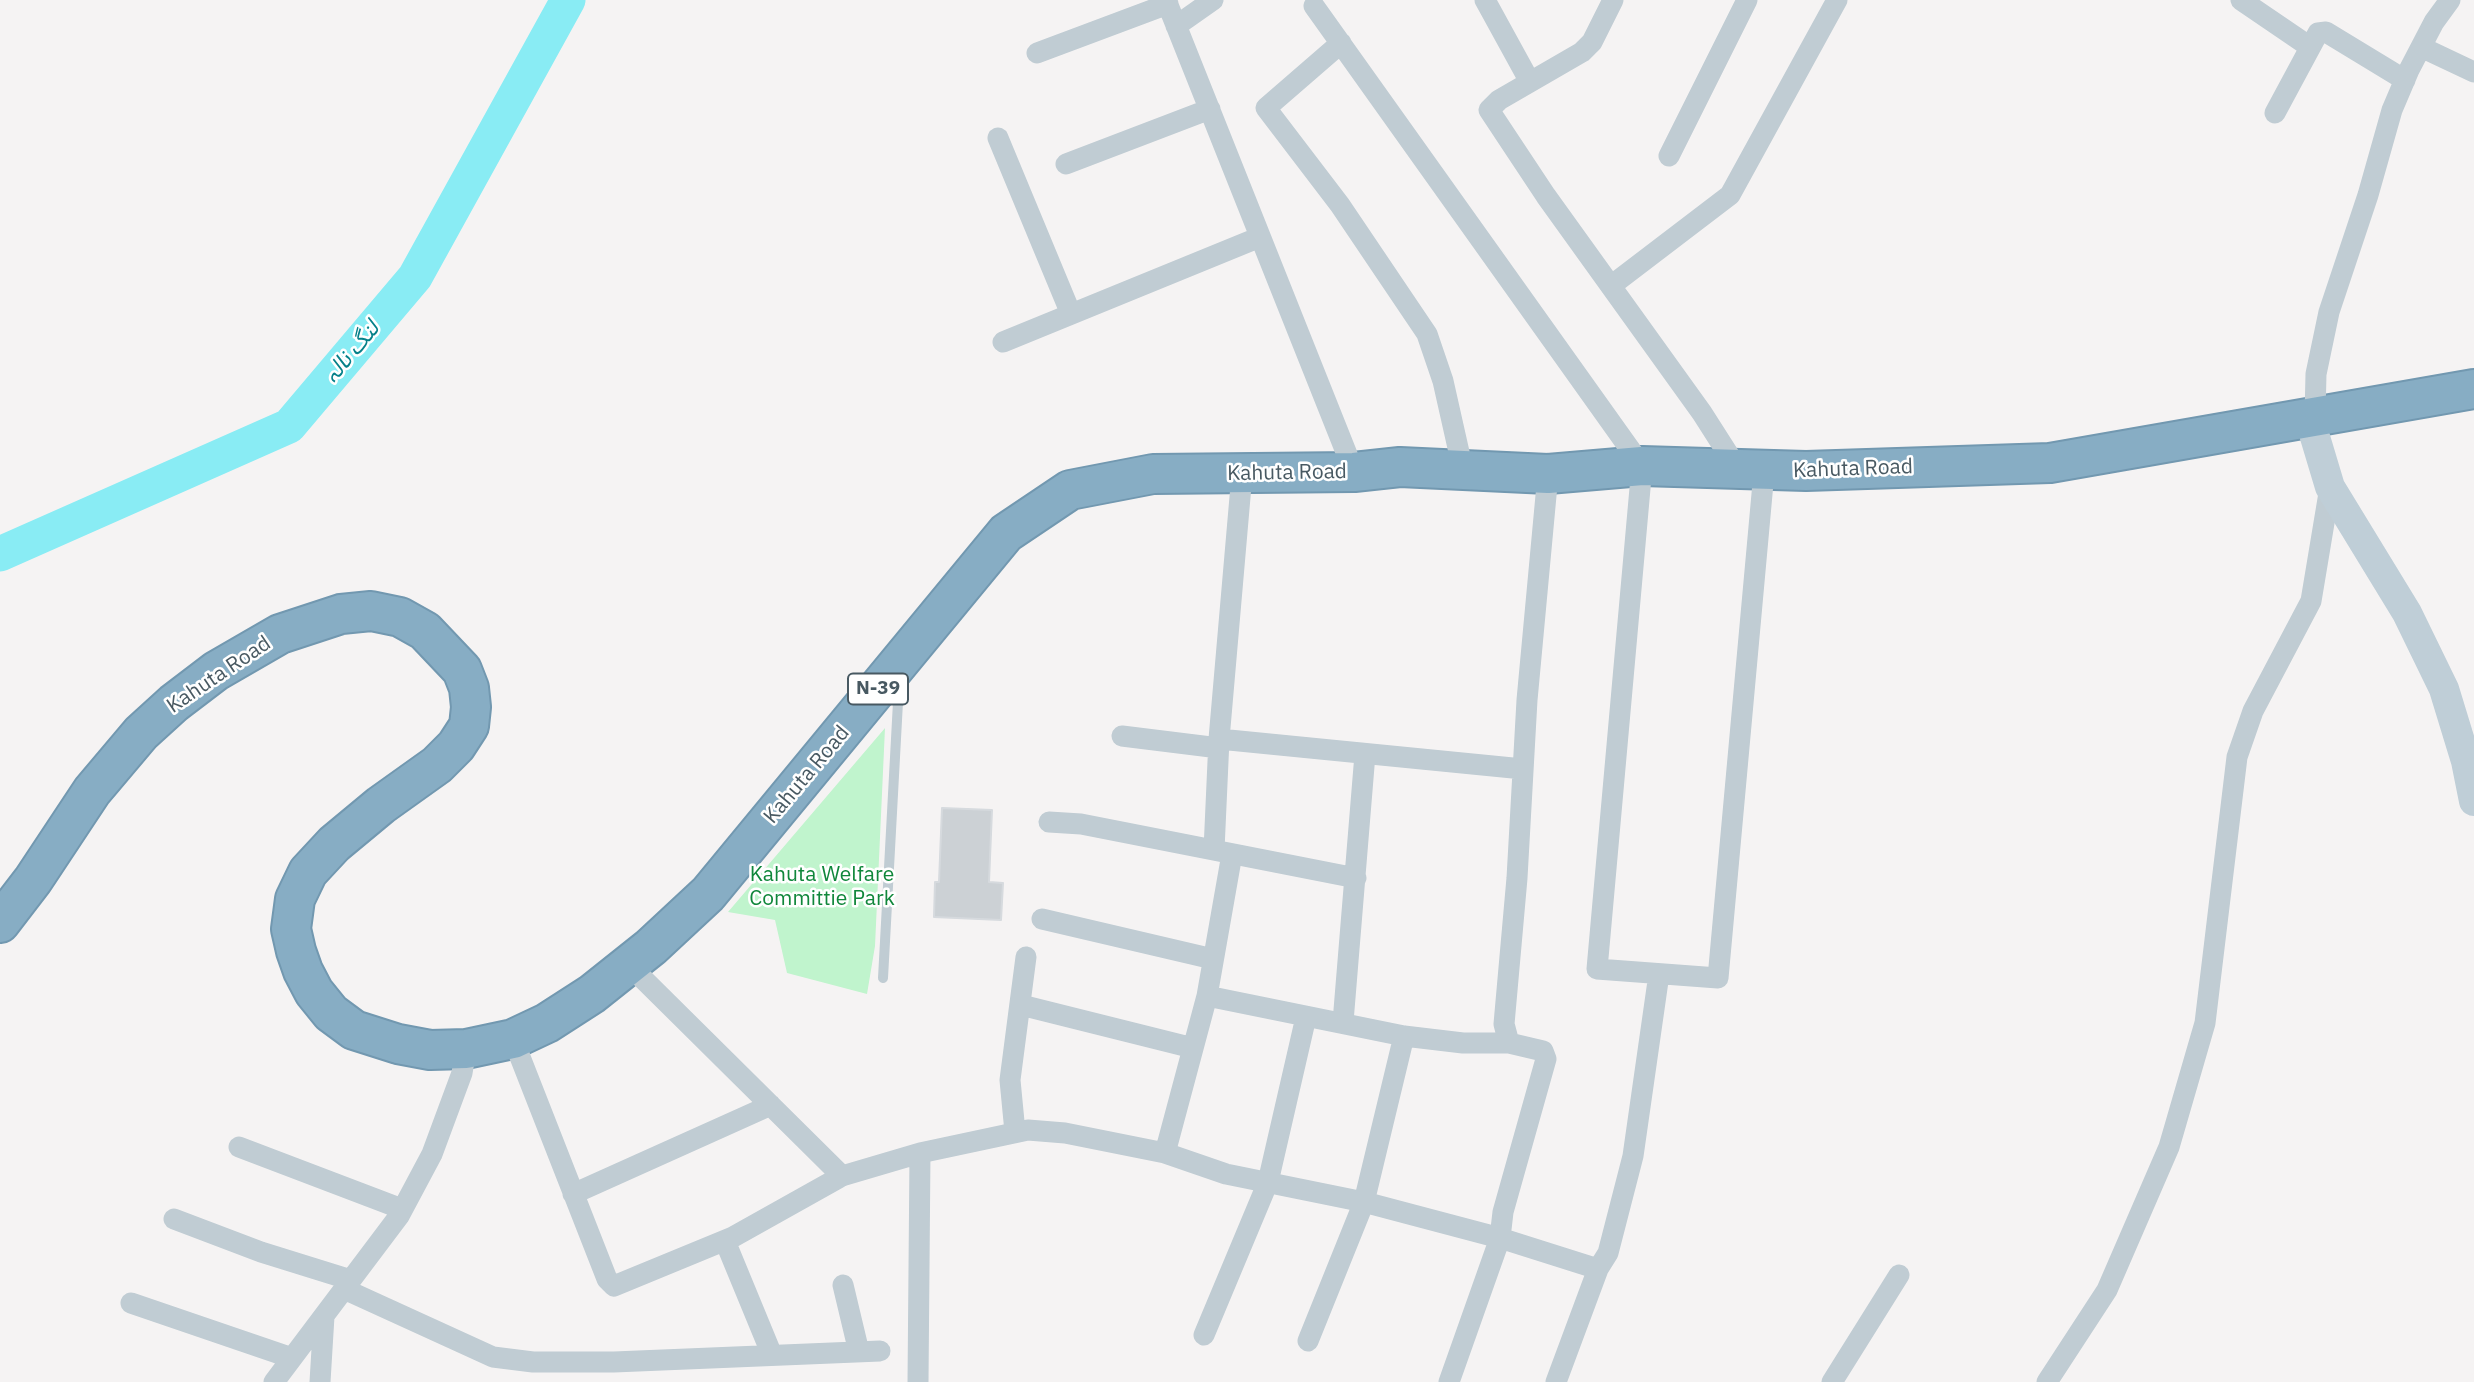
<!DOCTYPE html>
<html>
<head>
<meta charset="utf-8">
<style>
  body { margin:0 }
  canvas { display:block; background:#f5f3f3 }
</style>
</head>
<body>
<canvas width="2474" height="1382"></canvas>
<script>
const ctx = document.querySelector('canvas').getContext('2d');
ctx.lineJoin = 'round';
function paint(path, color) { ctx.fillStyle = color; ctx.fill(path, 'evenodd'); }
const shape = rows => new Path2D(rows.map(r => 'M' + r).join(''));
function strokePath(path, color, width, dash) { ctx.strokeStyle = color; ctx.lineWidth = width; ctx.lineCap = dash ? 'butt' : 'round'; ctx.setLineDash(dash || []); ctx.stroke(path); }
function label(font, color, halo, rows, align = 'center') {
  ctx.font = font + ' "IBM Plex Sans","Noto Sans Arabic",sans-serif'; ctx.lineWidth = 5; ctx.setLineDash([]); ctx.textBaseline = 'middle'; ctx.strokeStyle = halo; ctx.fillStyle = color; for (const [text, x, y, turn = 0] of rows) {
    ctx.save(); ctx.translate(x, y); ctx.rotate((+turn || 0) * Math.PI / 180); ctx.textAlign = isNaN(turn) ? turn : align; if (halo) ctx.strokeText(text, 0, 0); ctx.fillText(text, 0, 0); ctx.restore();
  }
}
const green = shape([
  [885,728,875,946,867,994,787,973,775,920,728,912]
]);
const river = shape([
  [0,554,289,426,415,277,568,0]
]);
const building = shape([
  [942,808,992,810,989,882,1003,883,1001,920,934,917,935,882,939,882,942,808]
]);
const lane = shape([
  [883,978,898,702,893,685]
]);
const street = shape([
  [1166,0,1354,472],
  [1485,0,1530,82],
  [1613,0,1592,42,1582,52,1499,100,1489,110,1546,196,1702,413,1739,471],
  [2241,0,2310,47],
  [1314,6,1642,466,1597,969,1718,978,1764,472],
  [1176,26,1213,0],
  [1341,43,1266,108,1340,205,1427,334,1443,381,1463,470],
  [2421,47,2474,72],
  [1037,53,1168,4],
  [2275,113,2318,33,2326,32,2405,80],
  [998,138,1071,314],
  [1669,156,1747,0],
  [1066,164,1210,109],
  [1612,285,1730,195,1837,0],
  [1003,342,1260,237],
  [2315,416,2316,374,2329,312,2368,195,2392,110,2409,70,2434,22,2450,0],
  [1122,736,1219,748],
  [1219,739,1523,769],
  [1049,822,1081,824,1356,878],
  [1214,850,1219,739,1242,474],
  [1232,854,1207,996,1165,1153,1226,1174,1364,1202,1500,1238,1598,1269],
  [1042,919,1213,959],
  [629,965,842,1176],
  [1207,996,1404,1036,1463,1043,1509,1043,1543,1051,1546,1059,1503,1212,1500,1238,1449,1382],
  [1021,1005,1193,1048],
  [1343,1022,1365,754],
  [513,1039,607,1279,614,1286,733,1237,842,1176,920,1153,1028,1130,1065,1133,1165,1153],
  [1509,1043,1504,1024,1517,878,1527,700,1548,474],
  [1015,1132,1010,1080,1026,957],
  [239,1147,402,1209],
  [573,1194,771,1105],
  [174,1219,261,1252,351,1280],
  [725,1241,772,1355],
  [843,1285,859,1352],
  [344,1289,493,1357,533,1362,614,1362,880,1351],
  [131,1303,292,1358],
  [1204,1335,1268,1182,1306,1017],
  [1308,1341,1364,1202,1404,1036],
  [274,1382,399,1216,432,1154,462,1073,466,1049],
  [320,1382,324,1316],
  [918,1382,920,1153],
  [1556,1382,1598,1269,1608,1253,1633,1156,1659,974],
  [1832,1382,1899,1275],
  [2047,1382,2107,1290,2169,1147,2205,1023,2237,757,2253,711,2311,601,2330,487]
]);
const secondary = shape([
  [2309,417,2330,487,2407,613,2444,689,2466,761,2474,801]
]);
const highway = shape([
  [0,923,33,880,92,791,141,733,174,703,216,671,280,634,341,614,371,611,400,617,425,631,462,670,469,688,471,707,469,726,456,746,437,765,381,805,334,844,308,872,295,899,291,929,296,951,303,971,314,992,331,1013,354,1030,398,1044,430,1050,466,1049,513,1039,547,1023,592,994,651,947,708,894,1006,533,1070,490,1153,474,1354,472,1400,467,1548,474,1642,466,1806,471,2050,463,2474,389]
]);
const shields = [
  [878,689,60]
];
const shieldNames = [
  ["N-39",878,689]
];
const streetNames = [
  ["Kahuta Road",1853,469,-2],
  ["Kahuta Road",1287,473,-1],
  ["Kahuta Road",219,675,-34],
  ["Kahuta Road",807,775,-50]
];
const parkNames = [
  ["Kahuta Welfare",822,875],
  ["Committie Park",822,899]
];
const waterNames = [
  ["لنگ نالہ",352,352,-50]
];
paint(green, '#c0f4cd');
strokePath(river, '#89ecf4', 35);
paint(building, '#ccd1d5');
strokePath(building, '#d6dade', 2);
strokePath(highway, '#7298b0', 42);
strokePath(lane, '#c0ccd3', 10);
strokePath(street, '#c0ccd3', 21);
strokePath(secondary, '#bfced7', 30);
strokePath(highway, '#87adc4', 38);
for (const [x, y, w] of shields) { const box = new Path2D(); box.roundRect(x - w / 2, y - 15.5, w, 31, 5); ctx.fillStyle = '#fff'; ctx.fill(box); strokePath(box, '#485962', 2); }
label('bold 19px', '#485962', null, shieldNames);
label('21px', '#485962', '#fff', streetNames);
label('21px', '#10873b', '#fff', parkNames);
label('italic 23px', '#058089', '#fff', waterNames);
</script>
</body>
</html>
